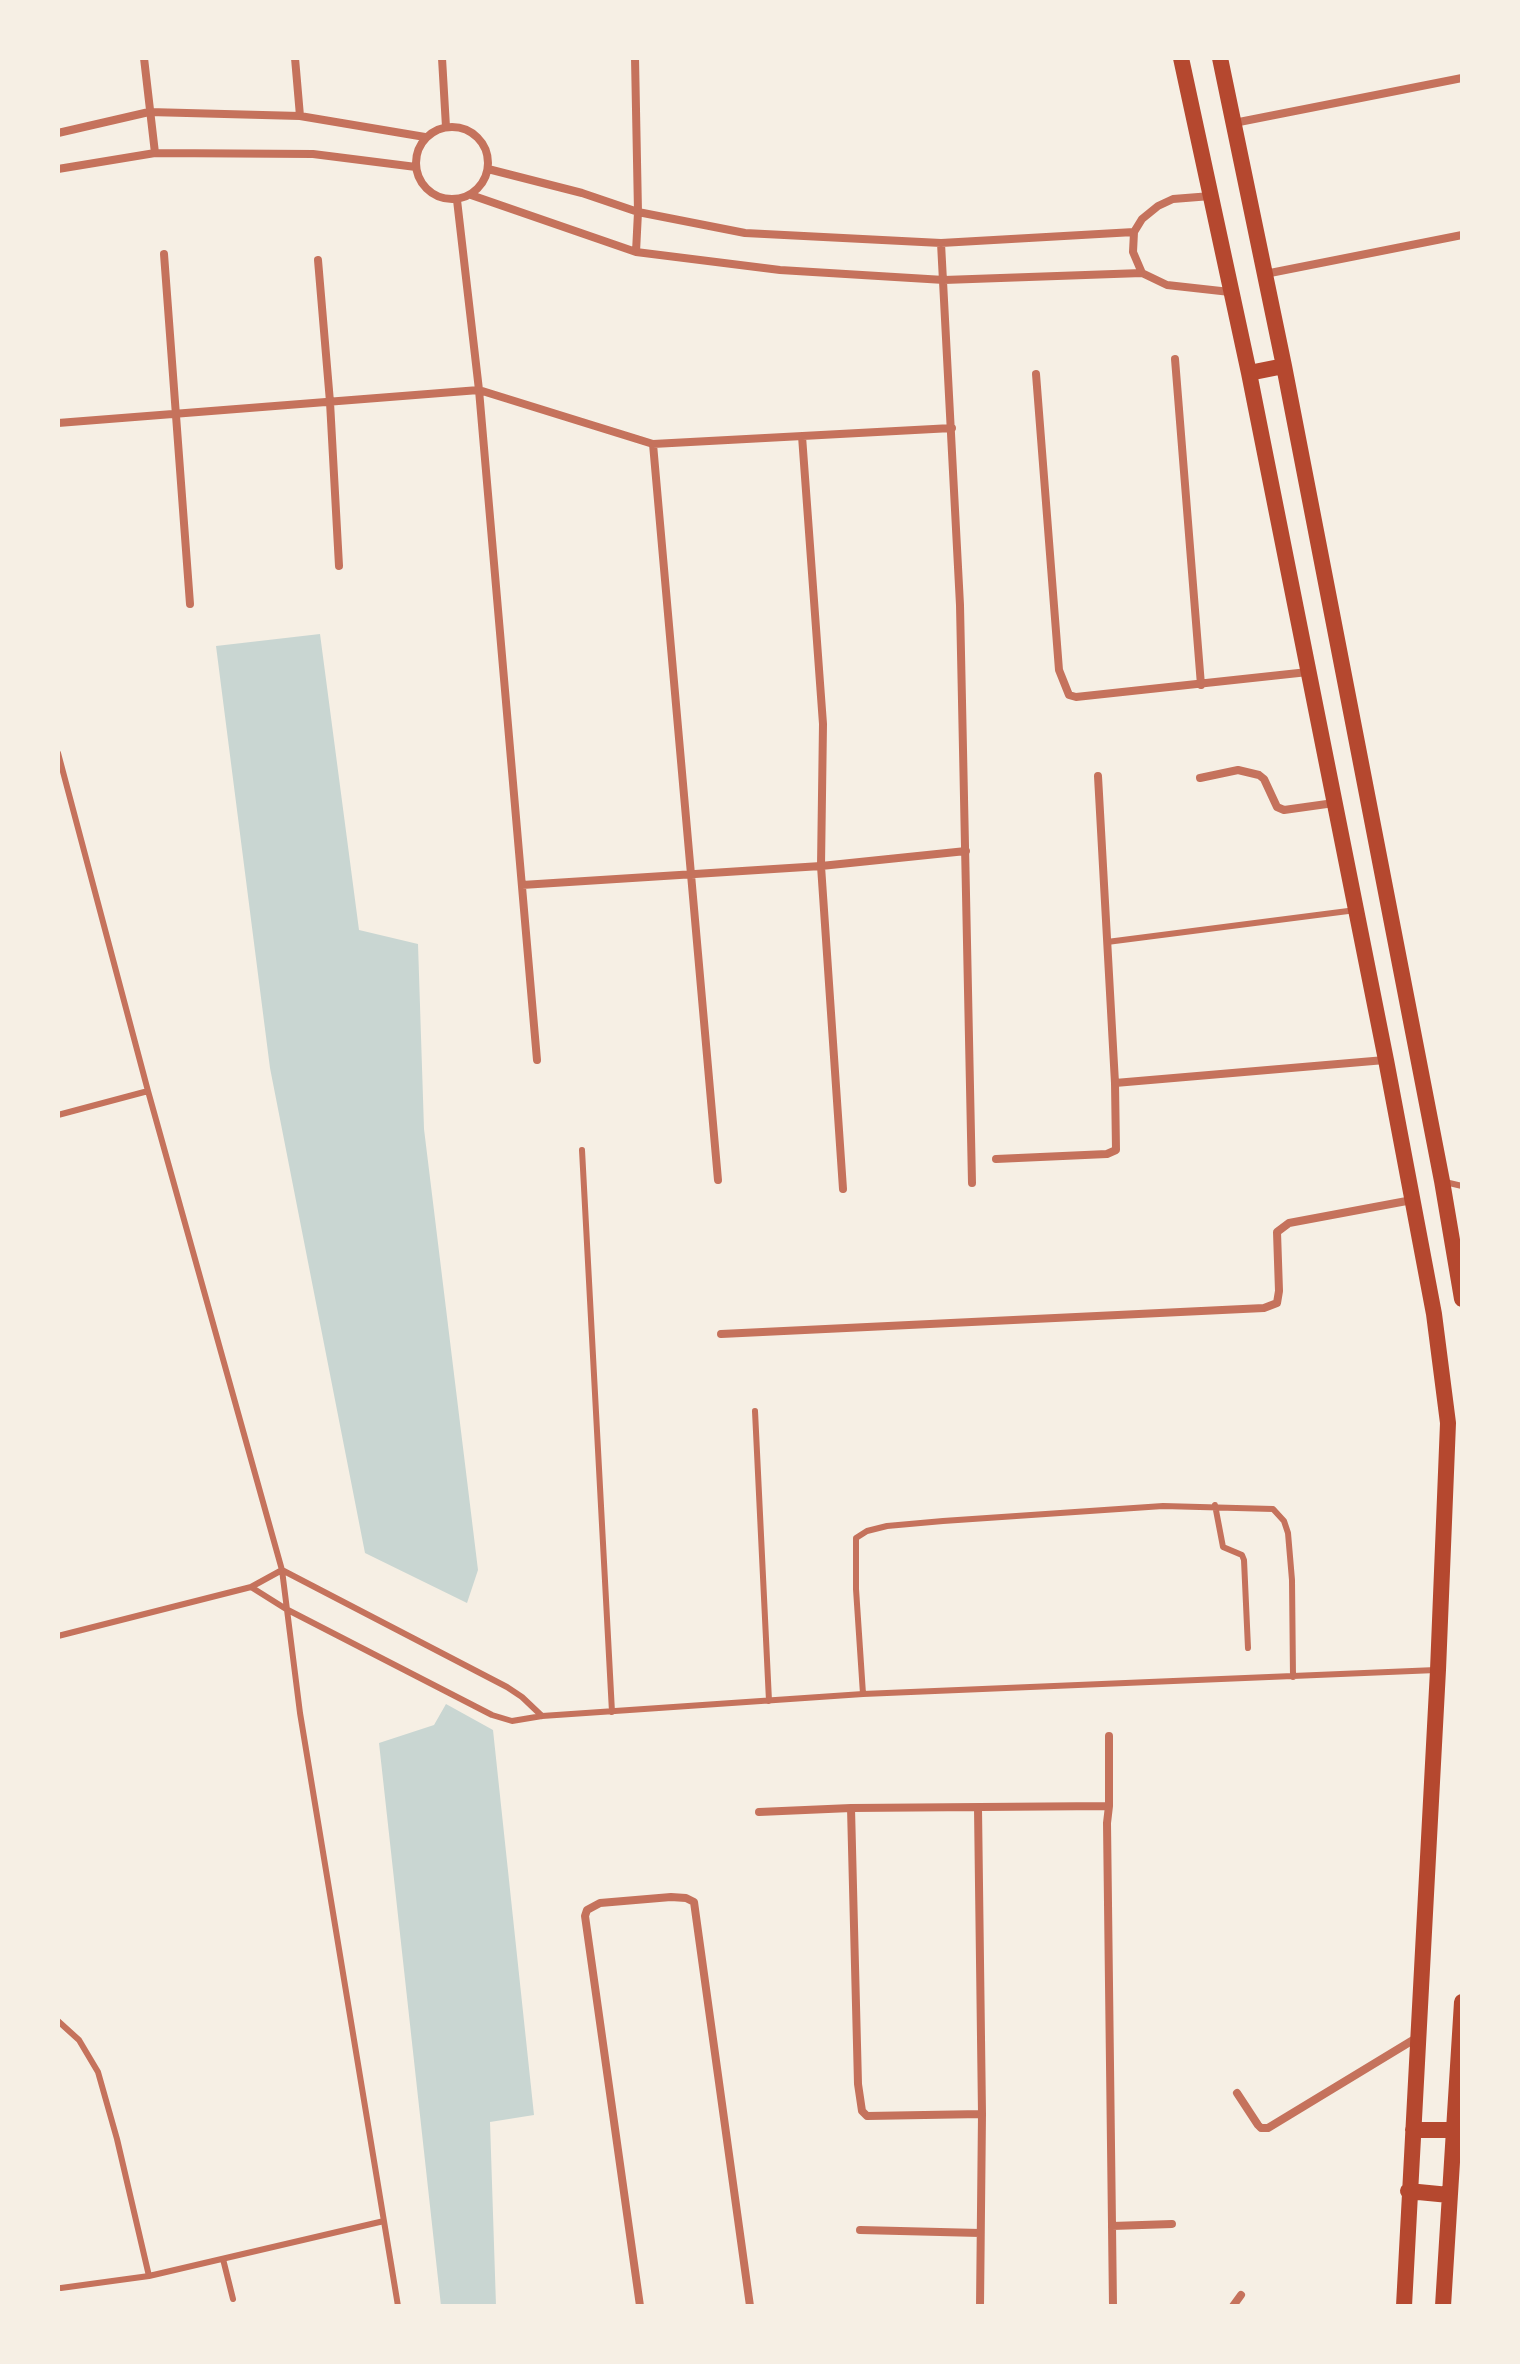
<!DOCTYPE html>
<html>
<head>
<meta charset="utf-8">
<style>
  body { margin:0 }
  #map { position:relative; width:1520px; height:2364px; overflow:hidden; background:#f6efe4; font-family:"DejaVu Sans",sans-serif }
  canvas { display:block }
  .frame { position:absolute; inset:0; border:60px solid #f6efe4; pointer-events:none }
</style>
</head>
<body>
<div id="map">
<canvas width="1520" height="2364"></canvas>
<div class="frame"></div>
</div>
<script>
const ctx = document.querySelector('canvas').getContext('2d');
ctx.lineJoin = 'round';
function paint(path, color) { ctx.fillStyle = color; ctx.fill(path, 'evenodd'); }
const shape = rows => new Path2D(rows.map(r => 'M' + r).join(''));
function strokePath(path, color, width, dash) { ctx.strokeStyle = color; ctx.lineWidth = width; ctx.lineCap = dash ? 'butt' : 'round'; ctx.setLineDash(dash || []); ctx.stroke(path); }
const water = shape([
  [320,634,359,930,418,944,424,1129,478,1570,467,1603,365,1553,270,1068,216,646],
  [446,1704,493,1730,534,2115,490,2122,496,2306,441,2306,379,1743,434,1725]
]);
const service = shape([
  [58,753,148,1091,282,1570,300,1713,398,2306],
  [1107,942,1356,910],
  [58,1115,148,1091],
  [582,1150,612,1712],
  [1445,1182,1462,1186],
  [755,1411,769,1701],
  [1215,1505,1223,1547,1242,1555,1244,1560,1248,1648],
  [282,1570,507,1687,522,1697,542,1716],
  [251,1587,286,1609,492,1715,512,1721,542,1716,863,1694,1436,1670],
  [58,1636,251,1587,282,1570],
  [863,1694,856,1589,856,1538,867,1531,887,1526,943,1521,1163,1506,1273,1509,1284,1521,1288,1533,1292,1580,1293,1677],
  [58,2021,79,2040,98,2072,117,2139,149,2276],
  [223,2259,233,2299],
  [61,2288,149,2276,384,2221]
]);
const minor = shape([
  [144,58,155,153],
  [295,58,300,116],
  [442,58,446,127],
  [635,58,638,212,636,252],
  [1234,123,1462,78],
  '416 163a36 36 0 1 1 72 0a36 36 0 1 1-72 0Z',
  [58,133,149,112,300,116,425,137],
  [58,169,155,153,313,154,416,167],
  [488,169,582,193,638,212,745,233,941,243,1134,232],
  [471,195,636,252,780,270,944,280,1142,273],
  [1211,196,1173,199,1158,206,1142,219,1134,232,1133,252,1142,273,1167,285,1230,292],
  [457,200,479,390,537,1060],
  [941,243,960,605,972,1183],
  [164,254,190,604],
  [318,260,330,402,339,566],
  [1265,274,1462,235],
  [1175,359,1201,685],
  [1036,374,1059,670,1069,695,1076,697,1308,672],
  [58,423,479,390,653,444,952,428],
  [802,436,823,724,821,866,843,1189],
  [653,444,718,1180],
  [1200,778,1238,770,1259,775,1264,779,1277,807,1284,810,1334,803],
  [522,885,821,866,966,851],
  [1115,1083,1385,1060],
  [996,1159,1107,1154,1116,1150,1115,1083,1098,776],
  [721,1334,1264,1308,1277,1303,1279,1291,1277,1232,1289,1223,1412,1200],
  [1109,1736,1109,1806,1107,1823,1113,2306],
  [851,1808,858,2084,862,2111,867,2116,982,2114],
  [978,1808,982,2114,980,2306],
  [759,1812,851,1808,1109,1806],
  [1237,2093,1258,2125,1261,2128,1268,2128,1418,2037],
  [1112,2226,1172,2224],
  [860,2230,980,2233],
  [640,2306,585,1916,587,1910,600,1903,671,1897,686,1898,694,1902,750,2306],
  [1233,2306,1241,2295]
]);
const secondary = shape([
  [1181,58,1249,373,1386,1060,1434,1314,1448,1423,1438,1670,1404,2306],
  [1220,58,1284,366,1442,1181,1462,1299],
  [1249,373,1284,366],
  [1413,2130,1455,2130],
  [1408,2191,1449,2195],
  [1443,2306,1462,2002]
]);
paint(water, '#c9d6d2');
strokePath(service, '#c5725c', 6);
strokePath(minor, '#c5725c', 8);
strokePath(secondary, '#b5482f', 16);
</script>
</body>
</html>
